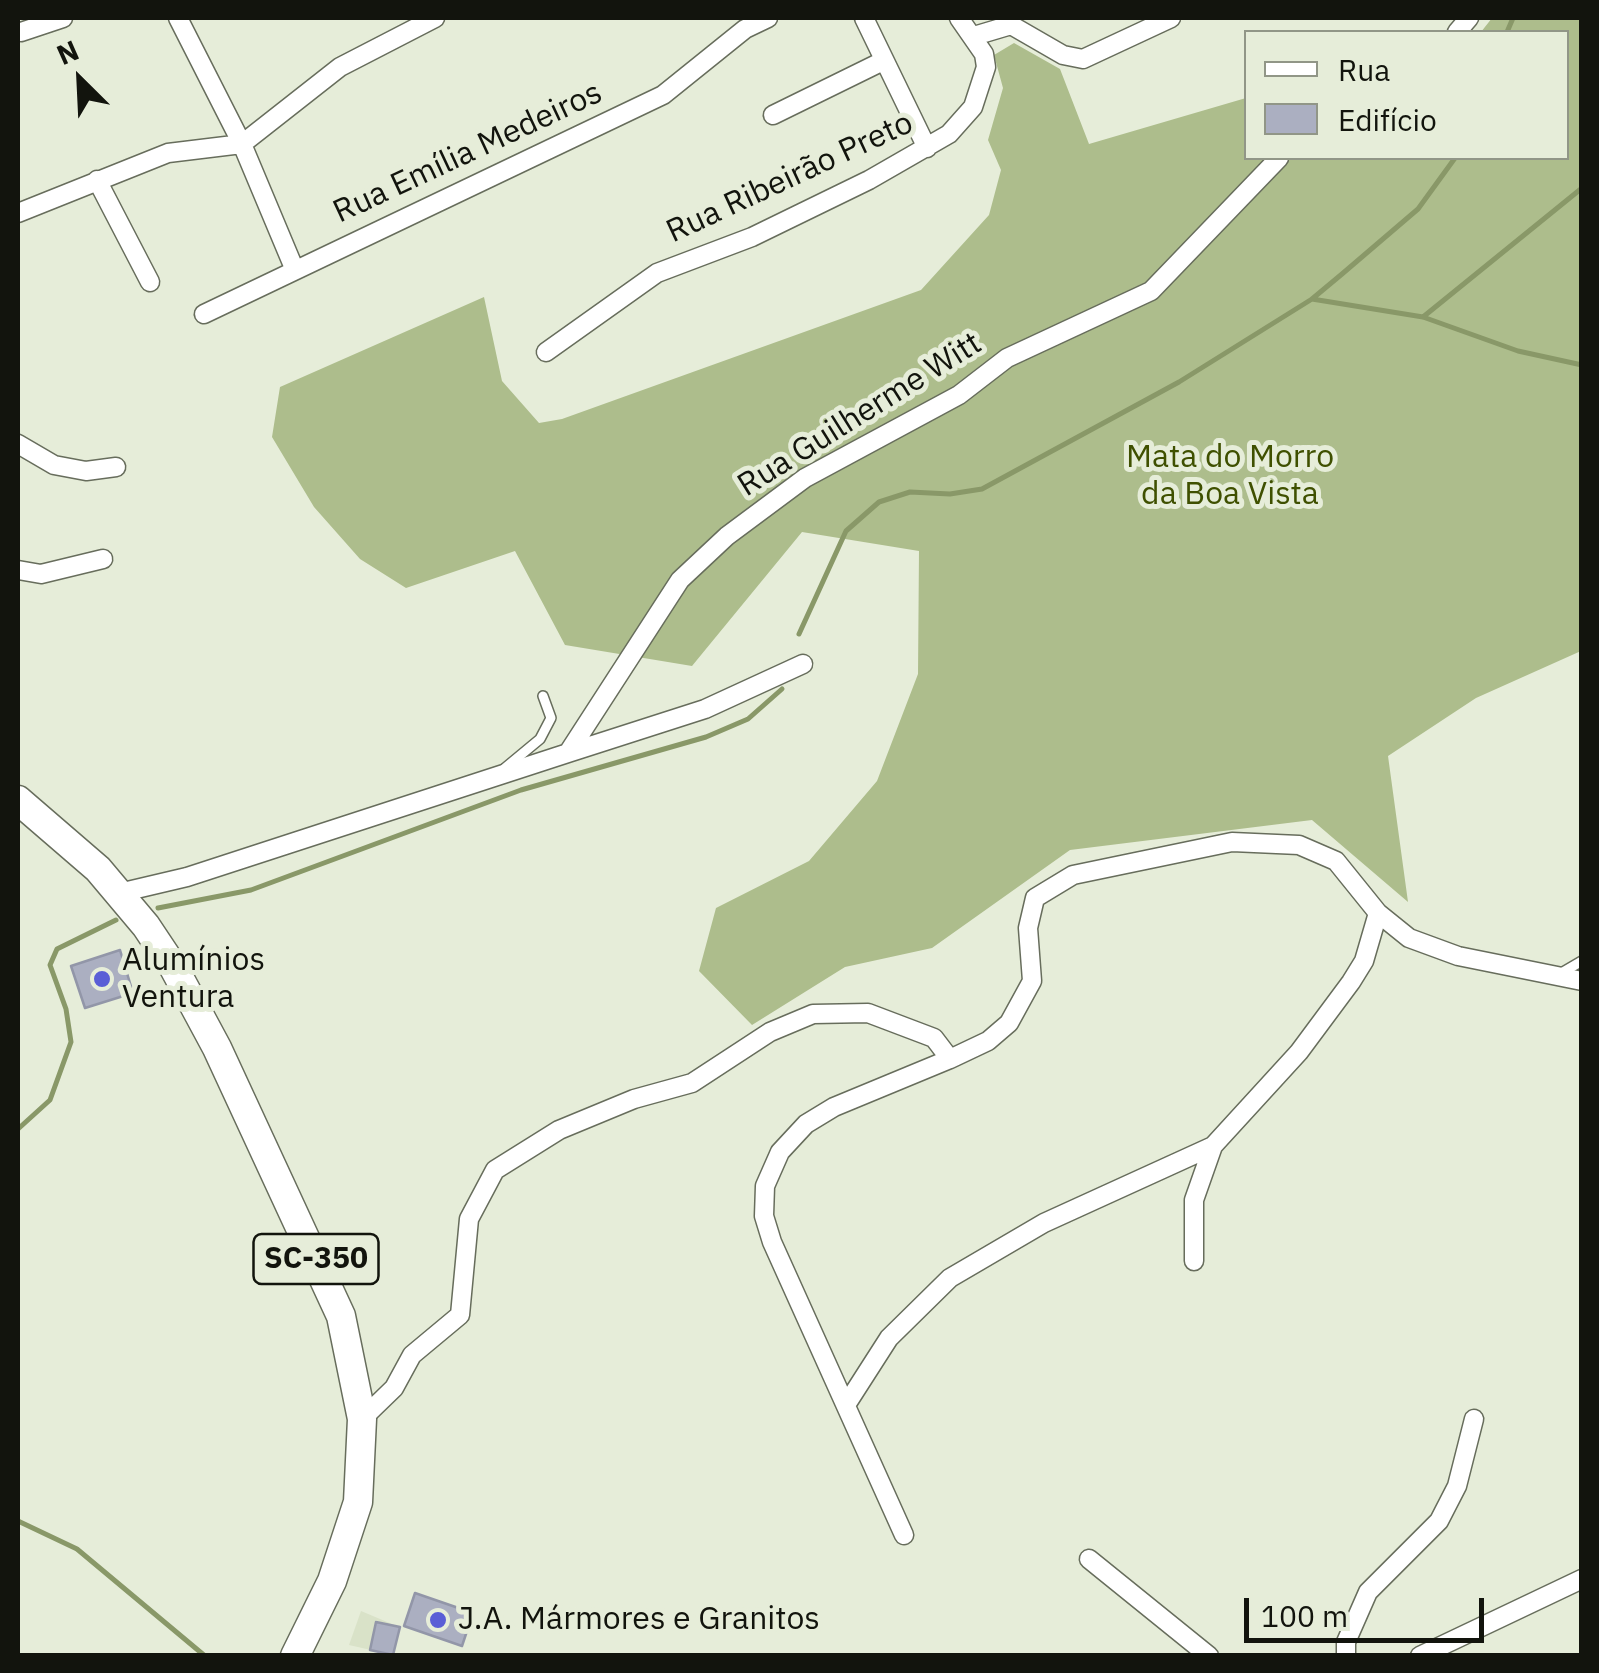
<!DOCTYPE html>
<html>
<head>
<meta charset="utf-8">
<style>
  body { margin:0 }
  #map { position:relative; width:1599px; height:1673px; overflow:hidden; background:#e6edd9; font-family:"IBM Plex Sans",sans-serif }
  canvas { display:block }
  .frame { position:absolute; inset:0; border:20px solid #12140d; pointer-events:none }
  .legend { position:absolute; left:1244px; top:30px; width:325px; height:130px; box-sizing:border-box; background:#e6edd9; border:2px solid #919687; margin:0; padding:12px 18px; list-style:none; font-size:30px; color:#12140d }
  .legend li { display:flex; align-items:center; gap:20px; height:50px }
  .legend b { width:50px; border:2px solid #919687 }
  .north { position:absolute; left:30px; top:30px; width:100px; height:100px; -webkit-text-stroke:8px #e6edd9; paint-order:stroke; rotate:336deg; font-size:28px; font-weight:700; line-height:40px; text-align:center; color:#12140d }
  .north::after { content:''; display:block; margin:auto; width:35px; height:45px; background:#12140d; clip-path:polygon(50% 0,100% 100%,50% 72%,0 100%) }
  .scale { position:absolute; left:1244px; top:1598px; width:240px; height:45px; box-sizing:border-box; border:5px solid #12140d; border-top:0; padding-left:12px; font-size:30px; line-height:35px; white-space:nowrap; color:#12140d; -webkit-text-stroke:8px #e6edd9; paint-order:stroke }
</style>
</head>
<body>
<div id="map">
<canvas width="1599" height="1673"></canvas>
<div class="frame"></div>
<ul class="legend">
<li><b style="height:12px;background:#fff"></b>Rua</li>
<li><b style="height:28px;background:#abafc1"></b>Edifício</li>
</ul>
<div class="north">N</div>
<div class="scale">100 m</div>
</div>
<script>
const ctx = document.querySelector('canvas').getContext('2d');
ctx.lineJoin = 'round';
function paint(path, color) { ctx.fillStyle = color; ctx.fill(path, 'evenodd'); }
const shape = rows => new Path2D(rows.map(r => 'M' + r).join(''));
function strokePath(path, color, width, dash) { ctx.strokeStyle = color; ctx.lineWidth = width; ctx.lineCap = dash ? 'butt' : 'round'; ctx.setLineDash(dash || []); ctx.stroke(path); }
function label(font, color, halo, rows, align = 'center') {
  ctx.font = font + ' "IBM Plex Sans",sans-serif'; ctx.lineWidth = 10; ctx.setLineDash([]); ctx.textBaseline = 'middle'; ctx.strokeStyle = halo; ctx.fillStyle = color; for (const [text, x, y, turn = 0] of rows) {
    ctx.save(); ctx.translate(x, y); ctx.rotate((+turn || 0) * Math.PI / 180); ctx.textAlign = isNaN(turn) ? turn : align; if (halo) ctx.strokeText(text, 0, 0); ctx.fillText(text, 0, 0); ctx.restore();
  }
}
const built = shape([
  [361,1611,399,1627,393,1655,349,1645]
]);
const forest = shape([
  [1492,18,1581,18,1581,651,1476,698,1388,756,1408,902,1312,820,1070,850,932,948,845,967,752,1025,699,971,716,908,809,861,877,781,918,674,919,551,802,532,692,666,565,645,515,551,406,588,360,559,314,507,272,437,280,387,484,297,502,381,539,423,562,419,921,290,989,215,1001,170,988,140,1003,88,994,55,1014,43,1060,69,1089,144,1246,98,1246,158,1566,158,1566,32,1481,32]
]);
const stream = shape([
  [1507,32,1513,18],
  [1312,299,1423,317,1518,351,1582,365],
  [1423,317,1582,188],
  [799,634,846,531,879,502,910,492,950,494,982,489,1179,382,1312,299,1342,274,1418,209,1455,158],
  [158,908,251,890,521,790,706,737,748,719,782,689],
  [18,1129,50,1100,71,1042,66,1009,50,965,57,949,116,920],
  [18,1521,77,1549,205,1656]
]);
const building = shape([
  [120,950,133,993,85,1008,71,966,120,950],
  [415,1593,473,1613,462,1646,404,1626,415,1593],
  [376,1622,400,1627,393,1655,370,1650,376,1622]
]);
const service = shape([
  [505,768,540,739,551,718,543,696],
  [1558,975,1582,961]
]);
const minor = shape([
  [178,18,242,144,294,268],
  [864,18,927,148],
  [21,32,63,18],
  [1457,32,1469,18],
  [974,36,1011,25,1063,55,1083,59,1171,18],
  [773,115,883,61],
  [97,180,150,282],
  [18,213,168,153,242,144,340,67,435,18],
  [204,314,663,95,745,29,768,18],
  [546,352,657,273,752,237,869,180,949,134,973,107,986,67,984,54,959,18],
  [18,444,54,465,86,471,116,467],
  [18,570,41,574,103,559],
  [568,753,705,709,803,664],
  [119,893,187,877,568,753,680,580,727,536,805,478,959,395,1007,358,1151,291,1279,158],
  [1194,1261,1194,1200,1213,1146],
  [846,1405,889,1338,950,1278,1044,1223,1213,1146,1299,1052,1351,982,1364,961,1378,913],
  [362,1419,394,1388,412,1355,460,1315,469,1219,495,1170,559,1130,634,1099,692,1083,770,1032,813,1014,868,1013,934,1038,950,1059,988,1041,1009,1023,1032,981,1028,928,1035,898,1073,875,1232,842,1299,845,1336,861,1378,913,1409,938,1458,956,1582,981],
  [904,1535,772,1242,764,1216,765,1186,780,1152,806,1124,834,1107,950,1059],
  [1089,1559,1209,1656],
  [1346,1656,1346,1642,1368,1592,1439,1521,1457,1486,1474,1419],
  [1420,1656,1582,1579]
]);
const primary = shape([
  [18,800,98,869,146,926,174,968,217,1048,341,1316,362,1419,358,1502,332,1581,295,1656]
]);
const markers = [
  [102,979,10,"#5a5ed6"],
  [438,1620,10,"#5a5ed6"]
];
const shields = [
  [316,1259,125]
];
const shieldNames = [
  ["SC-350",316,1259]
];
const streetNames = [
  ["Rua Emília Medeiros",468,153,-25],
  ["Rua Ribeirão Preto",790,178,-25],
  ["Rua Guilherme Witt",860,415,-32]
];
const parkNames = [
  ["Mata do Morro",1230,458],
  ["da Boa Vista",1230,495]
];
const poiNames = [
  ["Alumínios",122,961],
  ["Ventura",122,998],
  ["J.A. Mármores e Granitos",458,1620]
];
paint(built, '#d9e2c8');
paint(forest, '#adbd8c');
strokePath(stream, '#899868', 5);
paint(building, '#abafc1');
strokePath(building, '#9296a8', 2.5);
strokePath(service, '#676d5c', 12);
strokePath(minor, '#676d5c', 21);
strokePath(primary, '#676d5c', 31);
strokePath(service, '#fff', 9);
strokePath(minor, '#fff', 18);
strokePath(primary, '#fff', 28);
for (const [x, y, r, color] of markers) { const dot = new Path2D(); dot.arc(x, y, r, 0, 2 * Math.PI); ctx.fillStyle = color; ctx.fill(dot); strokePath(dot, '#e6edd9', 4); }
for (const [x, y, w] of shields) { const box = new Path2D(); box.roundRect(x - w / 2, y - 25, w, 50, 8); ctx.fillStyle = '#e6edd9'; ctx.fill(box); strokePath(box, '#12140d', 2.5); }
label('bold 30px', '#12140d', null, shieldNames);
label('32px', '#12140d', '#e6edd9', streetNames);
label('32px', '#3f5000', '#e6edd9', parkNames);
label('32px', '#12140d', '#e6edd9', poiNames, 'left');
</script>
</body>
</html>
